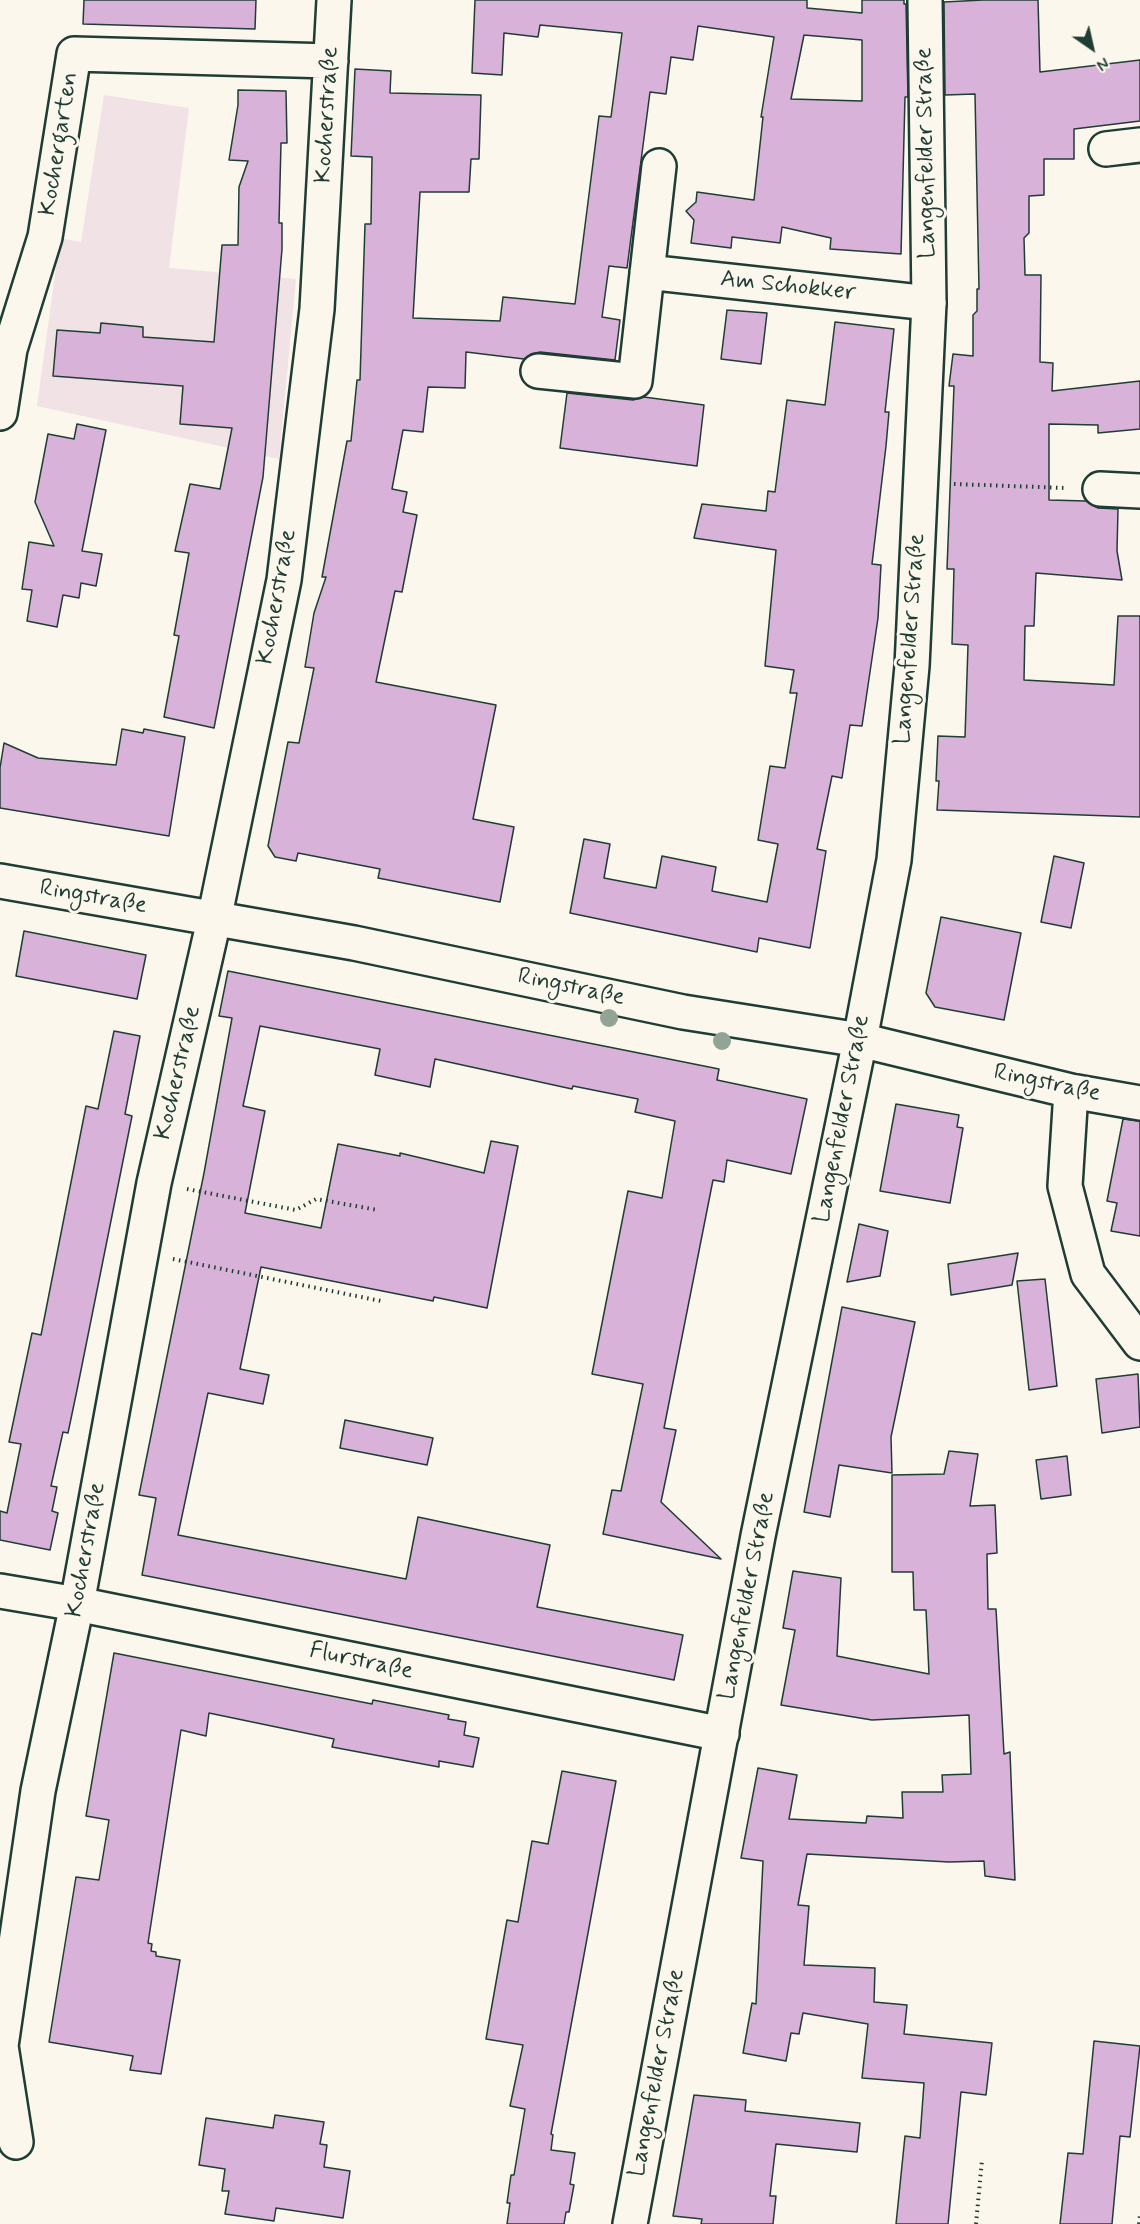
<!DOCTYPE html>
<html>
<head>
<meta charset="utf-8">
<style>
  body { margin:0 }
  #map { position:relative; width:1140px; height:2224px; overflow:hidden; background:#fbf7ec; font-family:Mynerve,sans-serif }
  canvas { display:block }
  .north { position:absolute; left:1062px; top:18px; width:60px; height:60px; -webkit-text-stroke:4px #fbf7ec; paint-order:stroke; rotate:146deg; font-size:16px; font-weight:700; line-height:24px; text-align:center; color:#1f3d34 }
  .north::after { content:''; display:block; margin:auto; width:21px; height:27px; background:#1f3d34; clip-path:polygon(50% 0,100% 100%,50% 72%,0 100%) }
</style>
</head>
<body>
<div id="map">
<canvas width="1140" height="2224"></canvas>
<div class="north">N</div>
</div>
<script>
const ctx = document.querySelector('canvas').getContext('2d');
ctx.lineJoin = 'round';
function paint(path, color) { ctx.fillStyle = color; ctx.fill(path, 'evenodd'); }
const shape = rows => new Path2D(rows.map(r => 'M' + r).join(''));
function strokePath(path, color, width, dash) { ctx.strokeStyle = color; ctx.lineWidth = width; ctx.lineCap = dash ? 'butt' : 'round'; ctx.setLineDash(dash || []); ctx.stroke(path); }
function label(font, color, halo, rows, align = 'center') {
  ctx.font = font + ' Mynerve,sans-serif'; ctx.lineWidth = 6; ctx.setLineDash([]); ctx.textBaseline = 'middle'; ctx.strokeStyle = halo; ctx.fillStyle = color; for (const [text, x, y, turn = 0] of rows) {
    ctx.save(); ctx.translate(x, y); ctx.rotate((+turn || 0) * Math.PI / 180); ctx.textAlign = isNaN(turn) ? turn : align; if (halo) ctx.strokeText(text, 0, 0); ctx.fillText(text, 0, 0); ctx.restore();
  }
}
const built = shape([
  [104,95,189,108,169,268,296,279,279,459,37,406,60,238,81,242]
]);
const building = shape([
  [84,0,256,0,255,29,83,24,84,0],
  [475,0,807,0,807,8,862,13,862,0,904,0,904,4,906,4,908,97,905,97,901,254,830,249,831,238,782,227,780,243,732,237,731,248,691,243,694,220,686,211,696,202,697,192,754,200,763,117,761,117,774,37,698,26,693,60,671,57,666,94,650,92,627,268,609,266,602,317,620,320,615,360,540,352,531,354,524,359,466,352,465,388,428,387,423,432,403,430,392,489,407,492,403,512,417,515,402,592,395,591,376,682,496,705,473,819,514,827,500,902,378,878,380,869,298,853,296,861,275,857,268,846,288,742,299,743,314,668,305,667,314,613,326,577,322,577,347,441,351,441,357,380,360,380,365,224,371,224,372,157,351,156,355,69,391,71,390,93,481,95,479,159,471,159,469,192,420,192,413,318,500,321,503,297,575,304,599,116,611,117,622,33,540,25,538,37,504,33,502,75,472,73,475,0],
  [804,35,862,40,862,101,791,99,804,35],
  [983,0,1038,0,1040,72,1140,60,1140,121,1074,129,1074,159,1044,159,1044,195,1029,196,1029,233,1024,238,1025,275,1041,275,1040,362,1053,363,1052,391,1140,381,1140,429,1098,433,1098,425,1049,424,1049,500,1086,501,1098,508,1118,509,1117,551,1122,580,1036,573,1034,626,1025,626,1024,680,1114,685,1118,616,1140,616,1140,817,937,810,939,781,936,781,938,736,965,737,968,645,952,644,954,569,947,569,954,386,949,386,953,354,973,356,973,315,977,311,977,289,979,289,975,94,945,95,944,2,983,0],
  [238,90,286,91,287,143,281,143,279,223,282,223,282,249,263,477,214,728,164,717,179,636,174,635,189,553,175,551,190,484,220,489,232,428,180,424,183,386,53,376,57,330,100,333,101,323,143,327,143,337,214,342,222,245,238,245,239,187,248,161,229,160,238,105,238,90],
  [727,310,767,313,761,364,721,359,727,310],
  [835,322,894,329,885,412,889,412,886,446,872,564,881,565,878,618,862,726,850,725,842,778,832,776,817,849,826,851,810,948,759,938,757,952,570,913,584,839,610,844,604,878,656,888,662,856,716,867,712,891,767,902,778,844,758,840,770,766,785,768,797,693,790,693,794,670,765,666,776,550,694,538,702,504,766,511,768,491,775,492,787,400,825,405,835,322],
  [567,393,633,400,644,397,704,405,697,466,560,448,567,393],
  [77,424,106,430,82,551,102,554,96,586,81,583,79,598,63,595,57,627,27,621,32,590,22,589,29,542,54,546,35,502,48,434,74,439,77,424],
  [122,729,143,733,144,729,185,737,169,836,0,808,0,768,4,743,38,758,116,765,122,729],
  [1054,856,1084,863,1071,928,1041,922,1054,856],
  [941,917,1021,933,1004,1020,935,1007,926,993,941,917],
  [24,931,146,955,137,999,16,976,24,931],
  [228,971,719,1069,717,1080,807,1099,791,1174,727,1160,724,1182,713,1180,664,1428,676,1430,661,1502,721,1559,603,1534,612,1490,621,1491,643,1384,592,1374,628,1191,662,1198,675,1121,635,1112,638,1099,573,1086,572,1089,435,1059,430,1087,375,1075,380,1049,260,1026,243,1106,265,1111,245,1213,321,1228,338,1144,400,1156,400,1153,484,1173,491,1141,518,1146,487,1308,434,1297,433,1301,261,1267,240,1369,269,1375,263,1404,208,1393,178,1535,406,1579,418,1517,550,1545,537,1607,683,1635,674,1680,142,1575,156,1498,139,1495,204,1173,232,1018,219,1016,228,971],
  [114,1031,140,1036,125,1114,132,1116,77,1390,68,1433,63,1432,51,1486,57,1487,52,1511,58,1513,50,1550,0,1540,0,1511,7,1513,21,1444,9,1442,32,1333,41,1335,86,1106,98,1109,114,1031],
  [896,1104,959,1115,957,1127,963,1128,950,1203,880,1191,896,1104],
  [1123,1119,1140,1121,1140,1236,1111,1231,1117,1203,1107,1201,1123,1119],
  [859,1224,888,1231,880,1276,847,1282,859,1224],
  [1018,1253,1012,1285,951,1295,948,1264,1018,1253],
  [1045,1279,1057,1386,1029,1390,1017,1281,1045,1279],
  [842,1307,915,1322,891,1437,892,1473,839,1465,830,1517,804,1512,842,1307],
  [1138,1374,1140,1427,1102,1433,1096,1379,1138,1374],
  [345,1420,433,1438,427,1465,340,1448,345,1420],
  [949,1451,978,1454,970,1506,995,1505,997,1553,987,1554,988,1609,996,1609,1004,1754,1010,1752,1015,1880,985,1876,984,1861,949,1862,807,1854,798,1905,809,1906,804,1965,875,1968,874,2002,907,2005,904,2034,992,2043,986,2095,961,2092,948,2224,896,2224,905,2136,920,2138,924,2083,862,2078,868,2024,803,2013,799,2034,791,2033,786,2061,743,2053,752,2003,756,2004,763,1861,741,1858,758,1768,797,1775,789,1819,866,1823,867,1816,903,1818,902,1792,943,1792,942,1775,971,1774,969,1715,872,1720,781,1705,795,1630,783,1628,793,1571,841,1578,837,1656,929,1674,926,1610,914,1610,913,1572,892,1572,892,1475,944,1474,949,1451],
  [1067,1456,1071,1495,1041,1499,1036,1460,1067,1456],
  [114,1653,372,1704,373,1700,449,1715,448,1719,466,1722,464,1735,479,1738,473,1767,439,1761,439,1767,332,1747,334,1739,209,1713,206,1736,181,1730,148,1943,152,1944,151,1951,156,1952,156,1956,180,1960,161,2074,130,2070,133,2056,49,2042,76,1877,99,1880,109,1820,86,1816,114,1653],
  [562,1771,616,1781,551,2134,553,2135,551,2150,575,2153,570,2184,574,2185,569,2212,566,2212,564,2224,507,2224,510,2203,507,2203,511,2175,514,2175,525,2109,510,2106,523,2045,486,2039,507,1920,518,1922,532,1841,548,1844,562,1771],
  [1094,2041,1140,2046,1130,2137,1120,2136,1112,2224,1060,2224,1068,2153,1083,2154,1094,2041],
  [694,2095,746,2100,745,2111,860,2123,857,2152,776,2144,770,2196,776,2196,773,2224,701,2224,702,2219,673,2216,694,2095],
  [275,2115,324,2122,320,2144,327,2145,324,2167,350,2171,343,2218,276,2208,274,2221,225,2214,229,2191,222,2191,225,2169,199,2165,206,2118,273,2128,275,2115]
]);
const path = shape([
  [954,484,1066,488],
  [187,1189,296,1210,316,1199,378,1210],
  [173,1259,381,1301],
  [976,2224,982,2160],
  [1139,2224,1140,2215]
]);
const street = shape([
  [1106,149,1140,145],
  [647,272,929,303],
  [538,371,635,381,659,166],
  [0,413,10,349,45,237,74,54,331,61],
  [1100,489,1140,491],
  [0,881,354,943,683,1012,860,1040,1071,1091,1140,1103],
  [1071,1091,1065,1186,1088,1274,1140,1343],
  [0,1591,77,1604,722,1734],
  [16,2142,1,2046,38,1791,77,1604,154,1183,214,920,284,580,317,309,334,0]
]);
const secondary = shape([
  [630,2224,758,1536,860,1040,894,860,912,666,929,303,925,0]
]);
const trees = [
  [609,1018],
  [722,1041]
];
const streetNames = [
  ["Kocherstraße",328,115,-87],
  ["Kochergarten",60,144,-81],
  ["Langenfelder Straße",927,153,-91],
  ["Am Schokker",788,287,6],
  ["Kocherstraße",278,597,-80],
  ["Langenfelder Straße",911,639,-86],
  ["Ringstraße",93,898,10],
  ["Ringstraße",571,988,12],
  ["Kocherstraße",179,1073,-77],
  ["Ringstraße",1047,1084,12],
  ["Langenfelder Straße",843,1119,-79],
  ["Kocherstraße",87,1550,-80],
  ["Langenfelder Straße",748,1596,-79],
  ["Flurstraße",361,1662,12],
  ["Langenfelder Straße",658,2073,-79]
];
paint(built, '#f1e2e6');
paint(building, '#d9b2d9');
strokePath(building, '#1f3d34', 1.5);
strokePath(street, '#1f3d34', 38);
strokePath(secondary, '#1f3d34', 38);
strokePath(path, '#1f3d34', 4, [1.5, 4.5]);
strokePath(street, '#fbf7ec', 33);
strokePath(secondary, '#fbf7ec', 33);
ctx.fillStyle = '#91a496';
for (const [x, y] of trees) { ctx.beginPath(); ctx.arc(x, y, 9, 0, 2 * Math.PI); ctx.fill(); }
label('24px', '#1f3d34', '#fbf7ec', streetNames);
</script>
</body>
</html>
